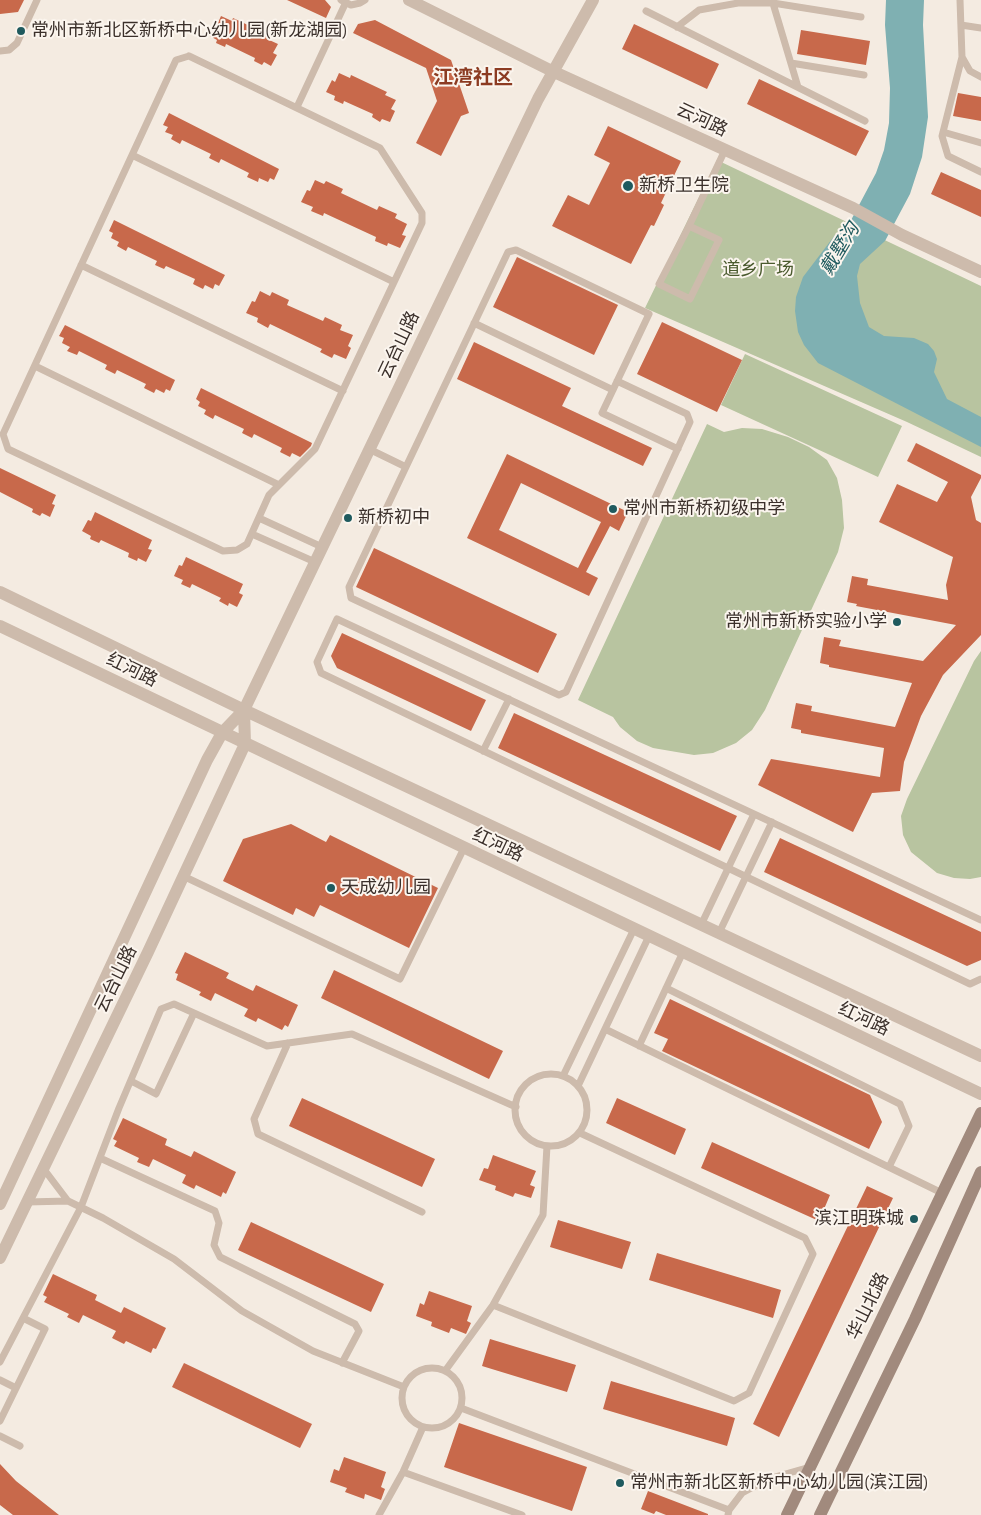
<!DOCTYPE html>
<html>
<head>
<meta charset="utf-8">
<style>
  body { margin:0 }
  canvas { display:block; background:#f4ebe1 }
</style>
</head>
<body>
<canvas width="981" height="1515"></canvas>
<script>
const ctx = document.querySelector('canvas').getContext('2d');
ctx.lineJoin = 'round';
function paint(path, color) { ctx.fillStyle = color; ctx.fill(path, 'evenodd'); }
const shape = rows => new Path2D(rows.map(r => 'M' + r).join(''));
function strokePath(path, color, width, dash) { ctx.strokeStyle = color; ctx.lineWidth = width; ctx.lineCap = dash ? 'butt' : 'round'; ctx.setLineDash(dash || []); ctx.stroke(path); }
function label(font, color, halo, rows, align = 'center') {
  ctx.font = font + ' "Alegreya Sans","Noto Sans SC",sans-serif'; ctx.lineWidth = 4; ctx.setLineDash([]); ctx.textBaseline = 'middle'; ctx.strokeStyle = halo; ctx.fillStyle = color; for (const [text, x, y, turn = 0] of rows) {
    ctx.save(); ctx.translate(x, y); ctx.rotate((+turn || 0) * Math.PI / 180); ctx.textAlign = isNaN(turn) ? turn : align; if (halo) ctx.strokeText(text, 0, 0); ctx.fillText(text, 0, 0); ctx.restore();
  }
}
const green = shape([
  [717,160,981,286,981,457,907,422,645,308],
  [745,354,902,426,878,477,721,405],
  [707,424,724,432,742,428,762,429,788,437,809,447,827,460,837,478,842,500,844,528,838,552,765,710,752,730,736,743,713,753,694,755,653,748,637,741,620,727,613,717,578,700],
  [981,651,981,877,970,879,954,878,937,873,911,852,903,835,901,816,907,799,974,661]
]);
const water = shape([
  [886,0,924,0,923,25,928,117,922,157,910,194,885,241,860,264,857,276,860,303,869,327,884,336,914,338,928,344,934,351,937,359,934,372,947,399,981,417,981,447,818,363,804,345,798,332,795,311,796,297,803,277,835,235,849,224,876,173,884,150,889,123,890,88,885,25]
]);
const building = shape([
  [0,0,24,0,18,12,0,14],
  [287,0,325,0,331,7,326,18],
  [221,16,232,21,233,18,269,35,267,39,278,44,273,53,277,55,271,66,264,62,262,65,254,61,255,58,226,44,225,47,216,43,217,40,208,35,214,24,217,25],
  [375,20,451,60,469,113,461,116,441,156,416,143,437,101,426,68,353,33,358,24],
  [634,24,719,64,707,89,622,49],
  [801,30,870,41,866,65,797,54],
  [339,73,350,78,351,75,387,92,385,95,396,100,391,109,395,111,390,122,382,119,380,122,372,117,373,114,344,101,343,104,334,100,335,96,326,92,332,80,335,82],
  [759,79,869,131,856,156,747,104],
  [958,93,981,97,981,121,953,116],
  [169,113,279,169,274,180,270,178,268,182,259,178,258,182,247,177,249,173,221,159,219,163,209,158,211,154,182,140,180,144,171,139,173,135,165,132,168,127,163,125],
  [608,126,681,161,661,203,664,205,654,226,651,225,631,264,552,226,568,195,589,205,610,163,594,155],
  [941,172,981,190,981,217,931,194],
  [315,180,324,184,326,181,343,189,341,193,377,210,379,206,397,214,395,218,407,224,402,235,406,236,400,248,388,243,387,246,375,241,376,237,324,213,323,216,311,211,313,207,301,202,307,190,310,191],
  [114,220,225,275,219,286,215,284,213,289,205,285,203,289,193,284,195,279,166,266,164,269,155,265,157,261,128,247,126,251,117,246,119,242,111,238,113,233,109,231],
  [517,257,618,305,594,355,493,307],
  [260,291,270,296,272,292,289,300,287,305,323,321,325,317,342,325,340,330,353,335,348,346,351,348,346,359,334,354,332,358,320,352,322,349,270,324,268,328,257,322,258,318,246,313,252,301,255,302],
  [662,322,742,360,717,412,637,374],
  [65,325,175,380,170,391,166,389,164,393,156,389,154,393,144,388,146,384,117,370,115,374,105,369,107,365,79,351,77,355,67,351,70,347,62,343,64,338,59,336],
  [474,342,571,388,562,406,652,448,643,466,457,379],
  [201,388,312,443,311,446,300,457,292,453,290,457,280,452,282,448,254,434,252,438,242,433,244,429,215,415,213,419,204,414,206,410,198,406,200,402,196,399],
  [916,443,981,475,981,478,971,497,976,520,981,523,981,635,943,675,921,716,904,762,900,791,872,793,853,832,758,785,771,759,880,777,884,748,801,733,801,730,791,728,796,703,812,706,811,711,895,727,912,683,829,667,829,665,820,663,824,637,841,640,839,646,923,661,956,625,856,606,857,604,847,602,852,576,868,579,867,585,948,600,946,585,953,557,879,522,897,484,937,502,948,482,907,461],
  [507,454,628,512,619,531,610,526,586,572,598,578,589,596,467,538],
  [521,483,601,522,578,568,499,530],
  [0,468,56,495,52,504,55,505,50,517,42,513,40,516,32,512,33,509,0,492],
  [95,512,152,540,148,549,152,550,146,562,138,558,137,561,128,557,129,553,101,540,99,543,90,539,91,536,82,531,88,520,91,521],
  [374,548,557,634,538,673,356,587],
  [186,557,243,584,239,593,243,595,237,607,229,603,228,606,219,601,221,598,192,584,190,588,181,584,183,580,174,576,179,565,182,566],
  [342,633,486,700,471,731,337,668,331,656],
  [514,713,737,816,720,851,498,748],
  [291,824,326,842,330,835,438,888,409,948,320,905,314,917,296,908,293,915,223,881,243,839],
  [780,838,981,932,981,960,967,966,764,872],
  [185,952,229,973,226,978,253,991,256,985,298,1005,288,1027,285,1025,282,1030,258,1018,256,1022,244,1016,248,1009,215,993,211,1001,199,995,201,992,176,980,178,974,175,973],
  [334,970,503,1051,489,1079,321,998],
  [670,999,870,1095,882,1122,869,1149,662,1051,668,1039,654,1033],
  [302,1098,435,1159,422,1187,289,1126],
  [617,1098,686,1129,675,1155,606,1123],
  [123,1118,167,1139,165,1145,191,1157,194,1151,236,1172,226,1194,223,1192,221,1197,196,1185,194,1189,182,1183,186,1175,153,1159,149,1167,137,1162,139,1158,114,1146,117,1141,113,1139],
  [712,1142,830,1195,819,1221,701,1168],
  [493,1155,536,1171,530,1185,535,1187,531,1198,515,1193,513,1197,495,1190,496,1186,479,1180,484,1168,488,1169],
  [867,1186,893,1198,779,1437,753,1424],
  [558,1220,631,1242,622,1269,550,1247],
  [251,1222,384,1284,371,1312,238,1250],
  [657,1253,781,1290,773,1318,649,1280],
  [53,1274,97,1295,95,1300,121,1313,124,1307,166,1328,156,1349,153,1348,151,1353,126,1341,124,1344,112,1338,116,1331,83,1315,79,1323,67,1317,69,1314,44,1302,47,1297,43,1295],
  [429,1291,472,1306,467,1321,471,1323,466,1334,451,1328,449,1333,431,1326,432,1322,416,1316,420,1303,424,1305],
  [490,1339,576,1365,567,1392,482,1366],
  [184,1363,312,1424,300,1448,172,1387],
  [611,1381,735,1418,727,1446,603,1409],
  [459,1423,587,1467,572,1511,444,1467],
  [344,1457,386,1472,381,1487,385,1489,381,1500,365,1494,364,1499,345,1492,347,1488,330,1482,334,1469,339,1471],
  [0,1464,16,1481,59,1515,13,1515,0,1505],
  [648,1491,708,1514,708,1515,666,1515,656,1511,654,1514,641,1509]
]);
const service = shape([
  [341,0,351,5,360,3,365,0],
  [772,0,798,87],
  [960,0,962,57,970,71,981,77],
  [646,11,865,121],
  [961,25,981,28],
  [677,27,699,10,738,3,773,3,861,17],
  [0,51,9,50,17,43,37,0],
  [189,56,380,148,422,213,422,223,315,449,269,495,247,544,237,550,223,551,8,449,3,434,176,60,189,56],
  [962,57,942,136,948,156,981,172],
  [791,63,864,75],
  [297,107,346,2],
  [943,132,981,143],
  [132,155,394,282],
  [689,226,719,240,690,299,659,284,689,226,725,150],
  [81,265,343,391],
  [474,323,613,390],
  [35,366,279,485],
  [617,381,687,414,690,422,566,692,559,695,351,598,349,587,508,252,516,250,649,314,602,413,678,449],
  [369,449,406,467],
  [259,518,322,547],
  [252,534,315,562],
  [483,751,509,699],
  [183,876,400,979,464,848],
  [981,920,337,619,317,662,321,673,970,984,981,979],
  [701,925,754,814],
  [719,933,772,822],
  [666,988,900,1104,909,1126,889,1167],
  [605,1029,942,1193],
  [288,1043,254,1119,258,1134,422,1212],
  [639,1046,683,952],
  '515 1110a36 36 0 1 1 72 0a36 36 0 1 1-72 0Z',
  [563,1076,634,929],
  [131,1081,156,1094,194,1013],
  [578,1086,649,936],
  [100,1158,215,1211,219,1223,214,1245,220,1257,355,1324,359,1331,342,1363],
  [68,1201,103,1218,174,1259,242,1311,313,1351,404,1387],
  [27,1202,68,1201,43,1168],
  [493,1305,734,1401,749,1393,813,1254,805,1238,580,1133],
  [0,1362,81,1207,119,1108,161,1009,174,1004,267,1046,352,1034,516,1107],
  '402 1398a30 30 0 1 1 60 0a30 30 0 1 1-60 0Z',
  [445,1371,493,1305,543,1215,547,1146],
  [0,1380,16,1388],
  [461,1408,729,1510],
  [0,1421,45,1329,23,1318],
  [0,1436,20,1446],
  [403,1472,522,1515],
  [379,1515,403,1472,423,1427],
  [728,1515,729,1510,742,1493,768,1479,810,1467]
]);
const tertiary = shape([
  [409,0,552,71,853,208,902,235,981,272],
  [0,592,244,710,981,1056],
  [0,626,981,1094],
  [0,1204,207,760,222,733,244,710,538,99,593,0],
  [0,1258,148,952,245,744,244,710]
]);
const secondary = shape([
  [787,1515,981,1113],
  [820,1515,915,1319,981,1172]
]);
const markers = [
  [21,31,5,"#1f5a5e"],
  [628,186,6,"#1f5a5e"],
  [613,509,5,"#1f5a5e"],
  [348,518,5,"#1f5a5e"],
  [897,622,5,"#1f5a5e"],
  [331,888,5,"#1f5a5e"],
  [914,1219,5,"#1f5a5e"],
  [620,1483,5,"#1f5a5e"]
];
const poiNames = [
  ["常州市新北区新桥中心幼儿园(新龙湖园)",31,31],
  ["新桥卫生院",639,186],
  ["常州市新桥初级中学",623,509],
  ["新桥初中",358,518],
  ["常州市新桥实验小学",887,622,"right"],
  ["天成幼儿园",341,888],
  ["滨江明珠城",904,1219,"right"],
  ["常州市新北区新桥中心幼儿园(滨江园)",630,1483]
];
const streetNames = [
  ["云河路",702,120,25],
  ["云台山路",399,345,-65],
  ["红河路",132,670,26],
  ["红河路",498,845,25],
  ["云台山路",116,979,-64],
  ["红河路",864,1019,25],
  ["华山北路",868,1306,-64]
];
const parkNames = [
  ["道乡广场",758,270]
];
const waterNames = [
  ["戴墅沟",840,249,-59]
];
const quarterNames = [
  ["江湾社区",473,78]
];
paint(green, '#b8c4a0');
paint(water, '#7fb0b2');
paint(building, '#c8694b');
strokePath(service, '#cdbbac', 7);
strokePath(tertiary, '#cdbbac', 12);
strokePath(secondary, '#a18a7d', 12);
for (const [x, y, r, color] of markers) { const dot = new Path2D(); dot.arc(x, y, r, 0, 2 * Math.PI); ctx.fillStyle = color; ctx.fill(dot); strokePath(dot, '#fbf5ee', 2); }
label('18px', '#3b302b', '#fbf5ee', poiNames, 'left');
label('18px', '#3b302b', '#fbf5ee', streetNames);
label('18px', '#4a5a2e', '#fbf5ee', parkNames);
label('italic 19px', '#1f5a5e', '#fbf5ee', waterNames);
label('bold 20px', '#8c3b22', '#fbf5ee', quarterNames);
</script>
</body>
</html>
